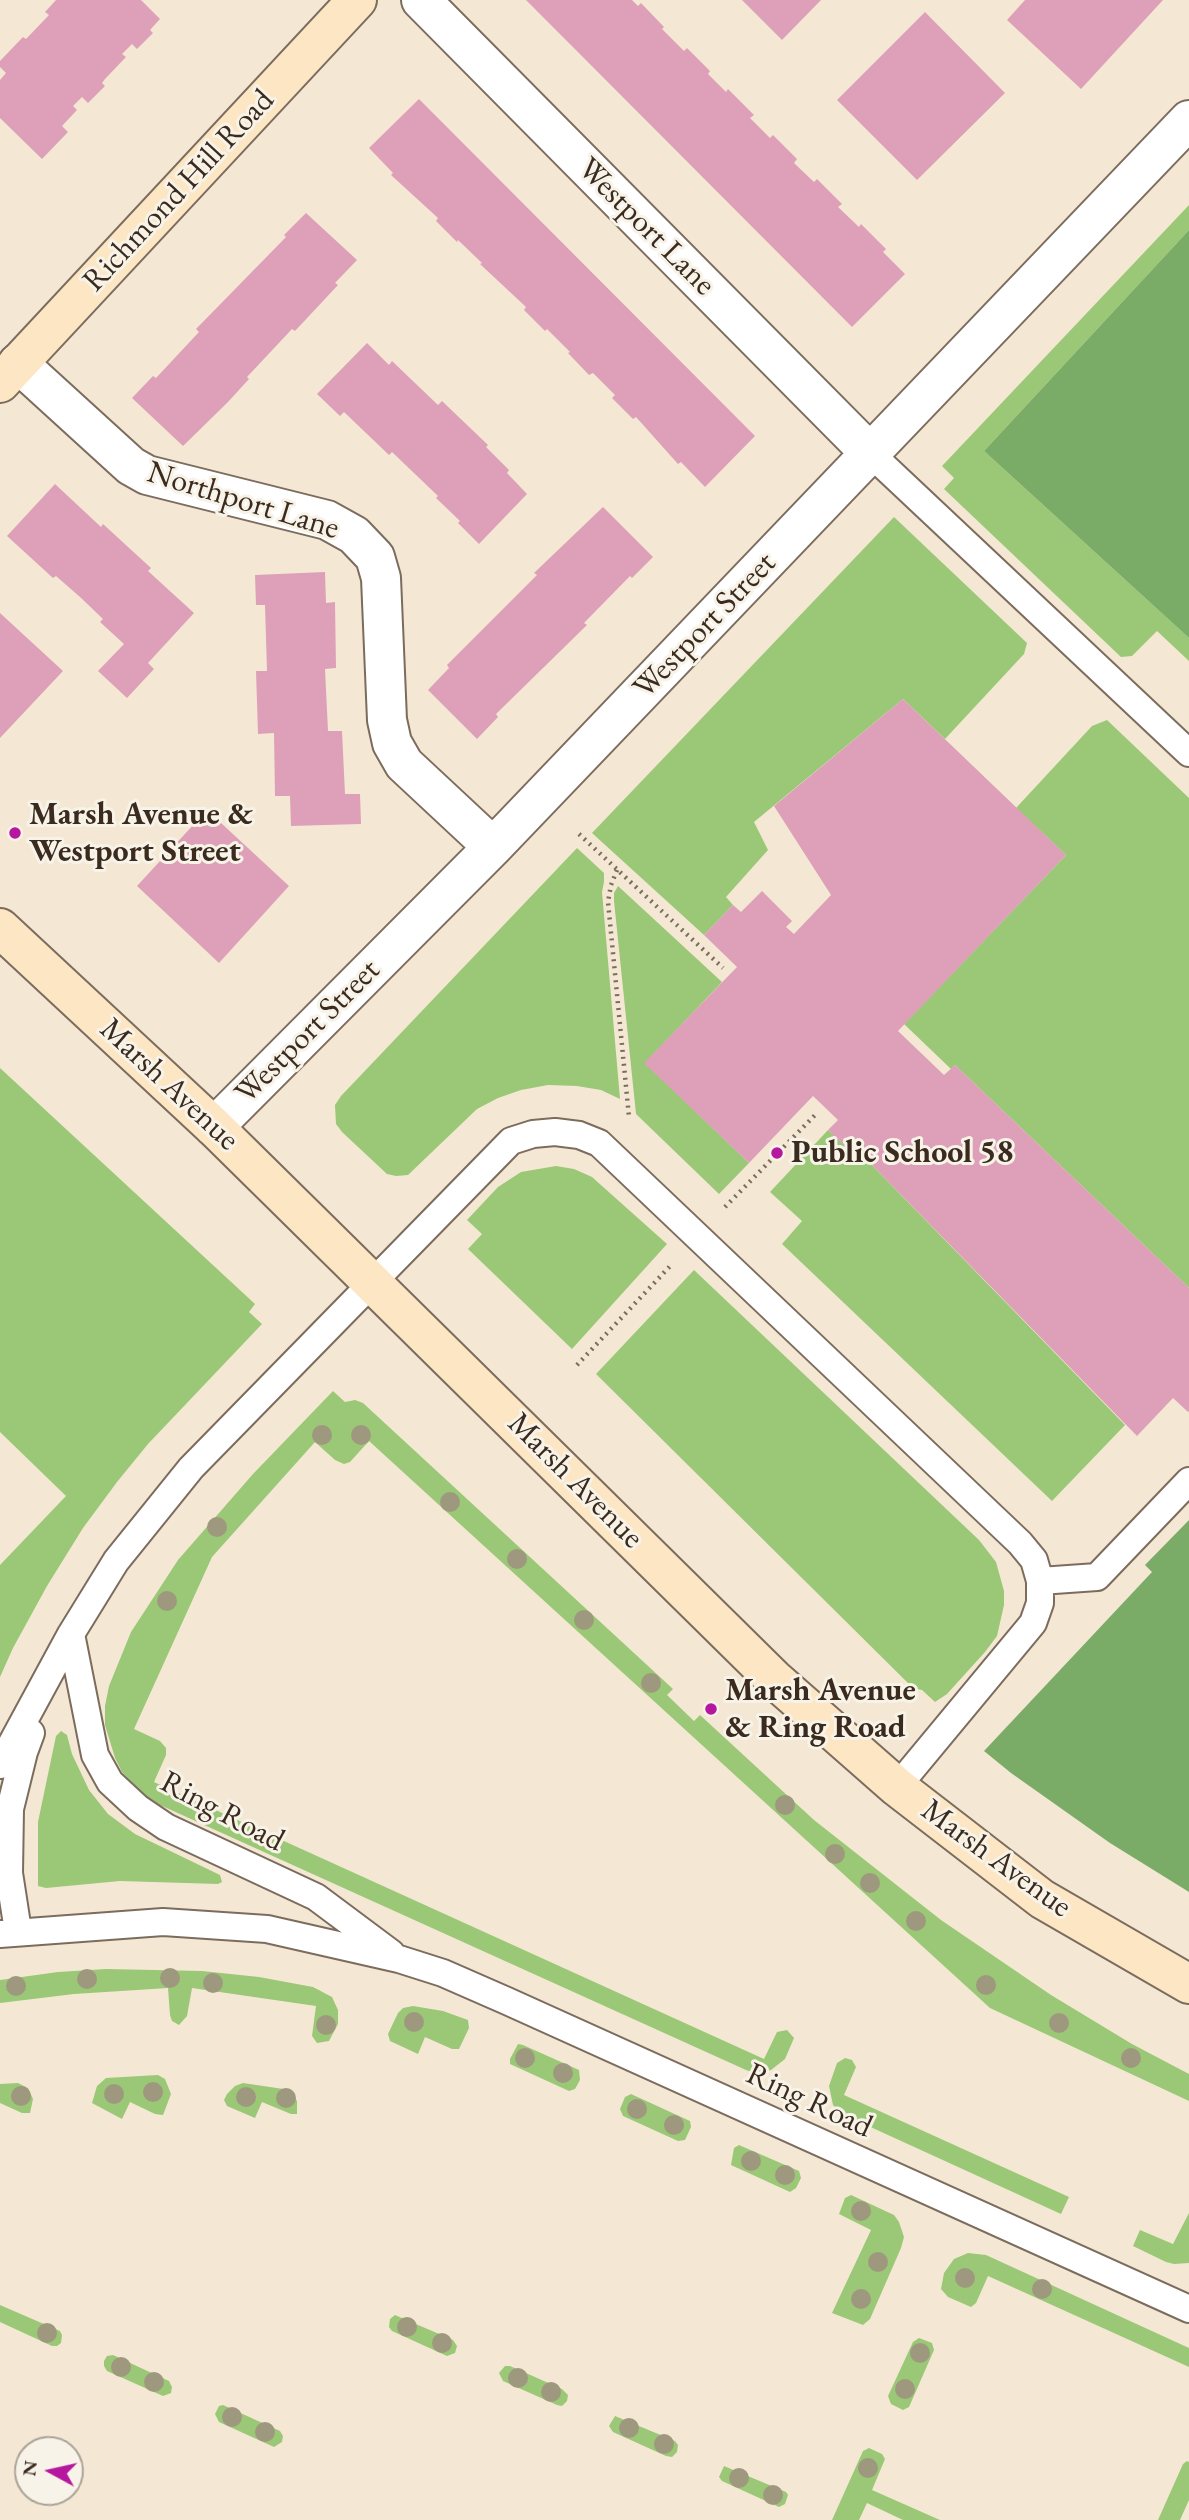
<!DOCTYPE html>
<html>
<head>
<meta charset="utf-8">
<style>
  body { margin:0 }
  #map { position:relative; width:1189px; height:2520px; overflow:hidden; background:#f4e8d4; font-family:"EB Garamond",serif }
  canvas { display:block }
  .north { position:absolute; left:14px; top:2436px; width:70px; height:70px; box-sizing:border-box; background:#f7f3e8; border:2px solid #aca397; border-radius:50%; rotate:278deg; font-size:19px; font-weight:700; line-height:28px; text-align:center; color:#3b2a1e }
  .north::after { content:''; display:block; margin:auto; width:24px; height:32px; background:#b5179e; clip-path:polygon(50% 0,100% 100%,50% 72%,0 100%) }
</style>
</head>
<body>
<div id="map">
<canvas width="1189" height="2520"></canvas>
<div class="north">N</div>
</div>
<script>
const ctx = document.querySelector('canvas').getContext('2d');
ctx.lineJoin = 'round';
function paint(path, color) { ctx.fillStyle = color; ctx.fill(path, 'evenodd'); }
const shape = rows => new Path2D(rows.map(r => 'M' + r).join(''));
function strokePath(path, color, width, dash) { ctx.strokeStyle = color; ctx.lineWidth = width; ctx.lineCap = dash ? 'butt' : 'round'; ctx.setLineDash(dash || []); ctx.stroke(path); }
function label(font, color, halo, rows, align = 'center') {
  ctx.font = font + ' "EB Garamond",serif'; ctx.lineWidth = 6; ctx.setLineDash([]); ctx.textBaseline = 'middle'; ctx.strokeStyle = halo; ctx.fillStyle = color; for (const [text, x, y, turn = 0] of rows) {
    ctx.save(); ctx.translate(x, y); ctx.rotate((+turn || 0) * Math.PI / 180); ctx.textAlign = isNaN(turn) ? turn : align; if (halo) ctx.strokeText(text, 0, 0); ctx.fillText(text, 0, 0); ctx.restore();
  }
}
const green = shape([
  [1189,205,1189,230,984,451,1189,638,1189,661,1157,631,1132,656,1121,657,944,489,954,478,942,466],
  [894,517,1027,643,1024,654,945,739,903,699,754,822,768,850,726,897,733,905,704,935,592,833],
  [1107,720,1189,798,1189,1288,955,1065,951,1069,904,1024,1066,855,1016,808,1092,726],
  [577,848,604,873,604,882,602,892,620,1099,601,1090,577,1086,548,1085,521,1090,498,1098,477,1109,408,1175,396,1176,387,1174,342,1132,336,1124,335,1105,341,1096],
  [618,886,722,982,645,1063,749,1163,719,1194,636,1114,614,901,614,893],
  [0,1068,255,1304,249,1312,262,1324,148,1444,117,1482,83,1528,47,1586,13,1648,0,1677,0,1565,66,1496,0,1432],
  [828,1130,862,1161,866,1159,1125,1425,1052,1501,782,1244,802,1221,770,1192],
  [556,1166,574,1169,592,1177,667,1244,572,1349,468,1249,482,1234,467,1220,498,1187,521,1172],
  [694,1270,979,1540,996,1562,1004,1591,1004,1605,997,1636,985,1652,947,1694,935,1702,922,1690,913,1688,596,1374],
  [333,1391,345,1402,355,1400,363,1403,673,1689,667,1695,694,1721,700,1715,814,1820,941,1920,1051,1995,1132,2044,1189,2074,1189,2101,990,2008,369,1441,350,1462,344,1464,335,1460,315,1442,212,1557,134,1729,160,1741,166,1748,166,1755,154,1782,764,2059,777,2032,787,2030,794,2038,785,2059,771,2070,755,2073,746,2070,160,1805,141,1793,122,1772,115,1758,105,1725,105,1706,109,1686,131,1632,178,1560,253,1474],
  [61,1731,67,1735,72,1754,89,1790,108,1814,135,1834,220,1875,222,1882,218,1884,120,1881,46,1888,38,1886,38,1822,56,1736],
  [106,1969,202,1971,259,1977,313,1987,332,1997,338,2010,338,2024,329,2041,317,2043,312,2036,316,2006,192,1988,187,2016,179,2025,172,2021,170,2015,168,1988,74,1994,0,2003,0,1980,58,1972],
  [413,2006,443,2011,468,2020,469,2028,459,2049,452,2049,425,2037,418,2054,390,2041,388,2034,398,2013,403,2008],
  [518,2044,523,2045,579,2070,580,2080,575,2089,569,2091,510,2064,510,2059],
  [845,2058,852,2060,856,2067,844,2095,1069,2197,1061,2214,842,2114,833,2105,829,2086,837,2063],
  [158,2075,165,2079,171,2094,163,2115,155,2114,130,2102,122,2119,92,2103,97,2086,106,2078],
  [18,2083,28,2088,33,2099,30,2113,22,2113,0,2103,0,2084],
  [243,2083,290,2090,297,2101,297,2114,291,2114,262,2102,255,2118,227,2106,224,2100,227,2094,235,2086],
  [631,2094,690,2121,691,2127,685,2140,678,2141,623,2116,620,2109,625,2097],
  [739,2145,799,2171,801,2178,796,2188,790,2192,731,2165,734,2148],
  [851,2195,894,2215,899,2222,904,2237,901,2248,870,2319,863,2325,832,2313,871,2230,839,2214,845,2198],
  [1189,2213,1189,2263,1174,2264,1166,2262,1133,2246,1140,2230,1173,2244],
  [968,2253,986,2255,1189,2348,1189,2367,988,2276,976,2303,971,2307,948,2297,941,2289,944,2273,954,2259],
  [0,2305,60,2331,62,2335,61,2343,57,2346,52,2346,0,2322],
  [395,2315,453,2340,457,2346,455,2353,447,2356,392,2331,389,2327,390,2319],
  [919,2338,932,2343,934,2350,909,2407,903,2410,891,2404,888,2396,913,2342],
  [113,2355,169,2381,172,2387,171,2393,163,2396,107,2371,104,2366,104,2361,107,2356],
  [505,2366,510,2366,562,2389,568,2395,567,2401,562,2406,557,2405,503,2381,499,2373],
  [223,2405,280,2431,283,2436,282,2442,274,2447,219,2422,215,2414,219,2406],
  [615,2416,675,2441,678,2445,677,2452,672,2457,666,2456,613,2432,609,2426],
  [869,2448,882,2454,885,2459,872,2490,940,2520,903,2520,867,2503,859,2520,832,2520,863,2451],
  [1187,2461,1189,2462,1189,2500,1180,2520,1158,2520,1183,2464],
  [724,2466,786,2492,788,2495,785,2504,779,2507,722,2481,719,2477]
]);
const forest = shape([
  [1189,230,1189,638,984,451],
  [1189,1520,1189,1892,1110,1843,1011,1773,984,1751,1152,1572,1145,1565]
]);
const building = shape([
  [56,0,141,0,160,19,150,30,153,33,137,49,132,44,122,54,126,57,105,79,102,83,105,86,88,103,82,97,73,106,77,110,62,126,68,132,42,159,0,118,0,80,6,73,0,67,0,61,23,37,26,39,49,15,45,12],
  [526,0,632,0,638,6,641,3,664,27,662,29,684,51,687,48,710,71,708,74,726,92,728,89,754,115,750,118,770,138,773,135,797,159,794,163,814,182,817,179,842,204,838,207,859,227,861,224,886,249,883,252,905,274,852,327],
  [742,0,821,0,782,40],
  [1025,0,1163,0,1081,89,1007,20],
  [925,12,1005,93,917,180,837,100],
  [419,99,755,436,705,487,681,462,678,464,636,417,633,419,612,398,615,395,593,373,589,375,568,353,570,352,547,329,545,331,524,310,526,307,480,264,482,263,458,240,457,242,436,221,438,218,391,175,393,173,369,148],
  [306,213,357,260,335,283,338,285,295,331,292,329,247,377,249,379,228,402,183,446,132,398,153,376,156,378,199,332,196,329,286,237,284,235],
  [367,343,389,365,392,361,438,405,442,401,488,445,486,447,509,470,507,473,527,494,479,544,458,523,460,521,436,498,438,496,392,452,389,455,344,412,340,416,317,394],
  [55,484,101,527,103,524,151,568,148,571,194,613,148,663,154,669,127,698,98,671,124,644,100,622,103,619,80,597,56,576,53,578,7,536],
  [603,507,653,557,632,578,630,576,584,623,587,625,496,714,498,717,477,739,428,690,449,668,447,665,537,575,534,573],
  [325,572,326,603,335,602,336,668,325,669,328,731,342,731,345,794,360,794,361,824,291,826,290,796,275,796,274,733,258,734,256,671,267,671,265,605,256,605,255,575],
  [0,613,63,671,0,738],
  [903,699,1066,855,898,1031,944,1075,955,1065,1189,1288,1189,1411,1188,1412,1173,1398,1137,1436,866,1159,862,1162,828,1130,838,1120,813,1096,749,1163,644,1063,737,967,704,935,733,905,741,912,762,891,792,921,786,927,794,934,831,895,774,806],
  [207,810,289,886,219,963,137,886]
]);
const path = shape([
  [579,834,723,968],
  [617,870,611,885,608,902,629,1117],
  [725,1207,817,1113],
  [577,1365,673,1263]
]);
const lane = shape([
  [871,454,1189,753],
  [1040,1581,1097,1577,1189,1481],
  [71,1634,95,1755,110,1782,138,1808,166,1827,316,1897,391,1953],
  [0,1765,71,1634,116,1561,191,1468,511,1141,533,1134,555,1132,579,1135,599,1143,1020,1543,1034,1560,1040,1581,1040,1603,1033,1623,897,1787],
  [18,1931,9,1873,10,1809,24,1752,31,1733],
  [0,1934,163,1922,267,1929,399,1959,443,1973,507,2001,1189,2309]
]);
const street = shape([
  [421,0,871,454],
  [18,363,131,466,147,475,327,520,354,535,375,557,381,578,387,720,392,743,404,764,493,847],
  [214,1127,493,847,1189,120]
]);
const secondary = shape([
  [0,383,357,0],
  [0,928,214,1127,774,1679,897,1787,1042,1899,1189,1984]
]);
const trees = [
  [322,1435],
  [361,1435],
  [450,1502],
  [217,1527],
  [517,1559],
  [167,1601],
  [584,1620],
  [651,1683],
  [785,1805],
  [835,1854],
  [870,1883],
  [916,1921],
  [170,1978],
  [87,1979],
  [213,1983],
  [986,1985],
  [16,1986],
  [414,2022],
  [1059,2023],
  [326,2025],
  [525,2058],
  [1131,2058],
  [563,2073],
  [153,2092],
  [114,2094],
  [21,2096],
  [246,2097],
  [286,2098],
  [637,2109],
  [674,2125],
  [751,2161],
  [785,2175],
  [861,2211],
  [878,2262],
  [965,2278],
  [1042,2289],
  [861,2299],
  [407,2327],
  [47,2333],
  [442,2343],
  [920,2353],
  [121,2367],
  [518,2378],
  [154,2382],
  [905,2389],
  [551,2392],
  [232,2417],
  [629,2428],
  [265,2432],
  [664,2444],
  [868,2468],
  [739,2478],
  [773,2495]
];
const markers = [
  [15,833,7,"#b5179e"],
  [777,1153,7,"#b5179e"],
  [711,1709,7,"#b5179e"]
];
const streetNames = [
  ["Richmond Hill Road",179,191,-47],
  ["Westport Lane",646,227,45],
  ["Northport Lane",243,501,17],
  ["Westport Street",705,626,-46],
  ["Westport Street",308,1032,-45],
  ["Marsh Avenue",169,1085,43],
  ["Marsh Avenue",575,1481,45],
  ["Ring Road",222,1812,28],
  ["Marsh Avenue",996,1859,36],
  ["Ring Road",809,2101,25]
];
const poiNames = [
  ["Marsh Avenue &",29,815],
  ["Westport Street",29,852],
  ["Public School 58",791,1153],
  ["Marsh Avenue",725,1691],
  ["& Ring Road",725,1728]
];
paint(green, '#9ac876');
paint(forest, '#7bac67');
paint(building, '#dda0b8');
strokePath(lane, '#7c6c5e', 30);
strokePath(street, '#7c6c5e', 42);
strokePath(secondary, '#7c6c5e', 42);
strokePath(path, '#7c6c5e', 4.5, [2, 5]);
strokePath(lane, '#fff', 26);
strokePath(street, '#fff', 38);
strokePath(secondary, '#fce6c4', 38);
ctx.fillStyle = '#9e997e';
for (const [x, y] of trees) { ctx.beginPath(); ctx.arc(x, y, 10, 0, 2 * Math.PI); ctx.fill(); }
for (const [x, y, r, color] of markers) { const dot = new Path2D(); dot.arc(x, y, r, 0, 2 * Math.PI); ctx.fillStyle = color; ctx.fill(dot); strokePath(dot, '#f7f3e8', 2.5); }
label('32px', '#3b2a1e', '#f7f3e8', streetNames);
label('bold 32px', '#3b2a1e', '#f7f3e8', poiNames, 'left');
</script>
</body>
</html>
